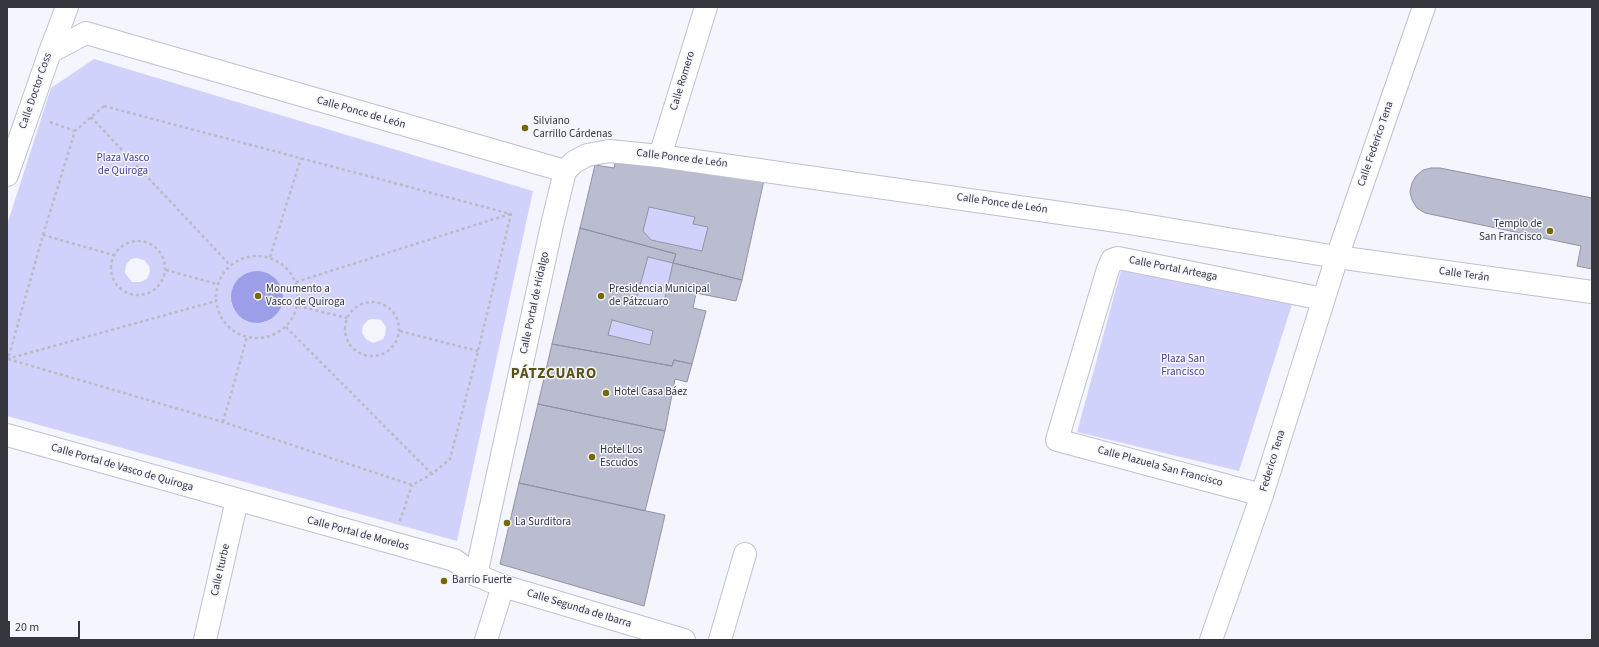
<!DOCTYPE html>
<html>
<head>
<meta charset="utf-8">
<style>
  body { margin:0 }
  #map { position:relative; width:1599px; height:647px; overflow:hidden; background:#f4f5fd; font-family:"Source Sans 3",sans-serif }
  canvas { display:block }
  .frame { position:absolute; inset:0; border:8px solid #35363e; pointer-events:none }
  .scale { position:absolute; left:8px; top:621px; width:72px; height:18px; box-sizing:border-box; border:2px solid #35363e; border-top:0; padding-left:5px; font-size:12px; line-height:14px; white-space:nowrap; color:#35363e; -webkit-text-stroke:3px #f4f5fd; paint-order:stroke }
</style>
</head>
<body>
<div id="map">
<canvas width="1599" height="647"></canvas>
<div class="frame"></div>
<div class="scale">20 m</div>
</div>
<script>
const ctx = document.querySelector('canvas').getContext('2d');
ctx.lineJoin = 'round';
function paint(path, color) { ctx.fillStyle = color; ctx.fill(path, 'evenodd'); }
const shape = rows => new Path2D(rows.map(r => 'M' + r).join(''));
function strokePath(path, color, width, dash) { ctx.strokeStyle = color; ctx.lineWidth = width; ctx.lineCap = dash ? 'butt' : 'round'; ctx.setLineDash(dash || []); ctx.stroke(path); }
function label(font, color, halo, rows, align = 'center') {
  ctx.font = font + ' "Source Sans 3",sans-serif'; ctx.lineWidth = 3; ctx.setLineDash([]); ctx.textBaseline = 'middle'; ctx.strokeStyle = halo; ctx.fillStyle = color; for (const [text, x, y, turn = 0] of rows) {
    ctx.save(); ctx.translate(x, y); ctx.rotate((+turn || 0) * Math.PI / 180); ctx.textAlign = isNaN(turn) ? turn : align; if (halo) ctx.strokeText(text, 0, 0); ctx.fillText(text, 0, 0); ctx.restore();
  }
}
const green = shape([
  [94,59,533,191,457,541,7,416,7,225,51,88],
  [136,258,144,260,149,266,150,271,147,279,140,282,132,282,125,273,126,265,131,259],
  [231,302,277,314,270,320,262,323,239,316,234,310],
  [372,319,381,320,386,327,385,335,383,339,376,342,373,343,366,339,362,333,363,326,368,320],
  [649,207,695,217,694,224,708,227,702,251,651,240,643,231],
  [648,257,673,263,663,307,636,300],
  [1123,263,1294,298,1239,471,1077,432],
  [612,320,653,331,650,345,608,335]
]);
const water = shape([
  '231 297a26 26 0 1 1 52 0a26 26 0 1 1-52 0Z'
]);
const building = shape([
  [616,159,764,180,742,280,673,263,676,254,580,228,595,165,614,168,616,159],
  [649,207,695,217,693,224,708,227,702,251,651,240,643,231,649,207],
  [1431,168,1440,168,1592,198,1592,269,1577,266,1581,246,1425,213,1417,208,1412,200,1410,192,1412,183,1416,176,1423,170,1431,168],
  [580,228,676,254,673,263,742,280,736,301,696,293,693,308,706,311,692,364,674,360,672,366,552,344,580,228],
  [648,257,673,263,663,307,636,300,648,257],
  [612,320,653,331,650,345,608,335,612,320],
  [552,344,672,366,674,360,692,364,687,382,675,379,665,431,538,404,552,344],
  [538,404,665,431,645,511,519,483,538,404],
  [519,483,665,515,644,606,500,564,519,483]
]);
const path = shape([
  [104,106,511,214,478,351,450,459,432,474,412,485,223,422,8,359,43,235,75,131,104,106],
  [91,117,230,265],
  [50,122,75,131],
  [43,235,113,255],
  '111 268a27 27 0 1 1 54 0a27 27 0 1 1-54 0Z',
  '216 297a41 41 0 1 1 82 0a41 41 0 1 1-82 0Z',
  [270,257,301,158],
  [166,270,217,284],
  [296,282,510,214],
  '345 329a27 27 0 1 1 54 0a27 27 0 1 1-54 0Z',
  [298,306,347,318],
  [286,327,432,474],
  [400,331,478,351],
  [7,359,216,301],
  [223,422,247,337],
  [400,521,412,485]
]);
const minor = shape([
  [50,52,67,7],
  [660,156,706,7],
  [1337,257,1592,292],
  [1262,495,1057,440,1108,269,1112,260,1118,258,1323,299],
  [476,575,552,225,565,171],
  [205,640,237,500],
  [486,640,503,586],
  [720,640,745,554]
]);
const major = shape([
  [7,175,50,52,86,33,565,171,574,162,587,155,609,151,660,156,1124,222,1337,257],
  [7,435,454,560,476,575,503,586,684,640],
  [1211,640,1262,495,1337,257,1424,7]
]);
const markers = [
  [525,128,4,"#746a02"],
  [1550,231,4,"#746a02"],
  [258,296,4,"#746a02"],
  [601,296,4,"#746a02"],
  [606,393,4,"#746a02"],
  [592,457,4,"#746a02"],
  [507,523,4,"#746a02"],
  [444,581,4,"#746a02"]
];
const streetNames = [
  ["Calle Romero",683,81,-73],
  ["Calle Doctor Coss",36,91,-71],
  ["Calle Ponce de León",361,113,16],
  ["Calle Federico Tena",1376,144,-71],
  ["Calle Ponce de León",682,159,7],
  ["Calle Ponce de León",1002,204,8],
  ["Calle Portal Arteaga",1173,269,11],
  ["Calle Terán",1464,275,8],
  ["Calle Portal de Hidalgo",535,303,-78],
  ["Federico Tena",1273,461,-73],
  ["Calle Plazuela San Francisco",1160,467,15],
  ["Calle Portal de Vasco de Quiroga",122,468,16],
  ["Calle Portal de Morelos",358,534,15],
  ["Calle Iturbe",221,570,-77],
  ["Calle Segunda de Ibarra",579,609,17]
];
const poiNames = [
  ["Silviano",533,122],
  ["Carrillo Cárdenas",533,135],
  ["Templo de",1542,225,"right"],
  ["San Francisco",1542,238,"right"],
  ["Monumento a",266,290],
  ["Vasco de Quiroga",266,303],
  ["Presidencia Municipal",609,290],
  ["de Pátzcuaro",609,303],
  ["Hotel Casa Báez",614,393],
  ["Hotel Los",600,451],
  ["Escudos",600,464],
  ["La Surditora",515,523],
  ["Barrio Fuerte",452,581]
];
const parkNames = [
  ["Plaza Vasco",123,159],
  ["de Quiroga",123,172],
  ["Plaza San",1183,360],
  ["Francisco",1183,373]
];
const districtNames = [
  ["PÁTZCUARO",554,375]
];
paint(green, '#d0d2fc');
paint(water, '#9d9ee8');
paint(building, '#babccf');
strokePath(building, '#9091a4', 1);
strokePath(minor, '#bfc0d4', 24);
strokePath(major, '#bfc0d4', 24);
strokePath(path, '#b9bac2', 2.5, [3, 3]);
strokePath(minor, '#fff', 22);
strokePath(major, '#fff', 22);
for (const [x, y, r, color] of markers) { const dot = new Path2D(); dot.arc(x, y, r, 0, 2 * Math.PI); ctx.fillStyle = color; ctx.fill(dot); strokePath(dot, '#f4f5fd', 1.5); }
label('11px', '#35363e', '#f4f5fd', streetNames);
label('11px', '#35363e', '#f4f5fd', poiNames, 'left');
label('11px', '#4a439a', '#f4f5fd', parkNames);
ctx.letterSpacing = '1px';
label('bold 15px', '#595214', '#f4f5fd', districtNames);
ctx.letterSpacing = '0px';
</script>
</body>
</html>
